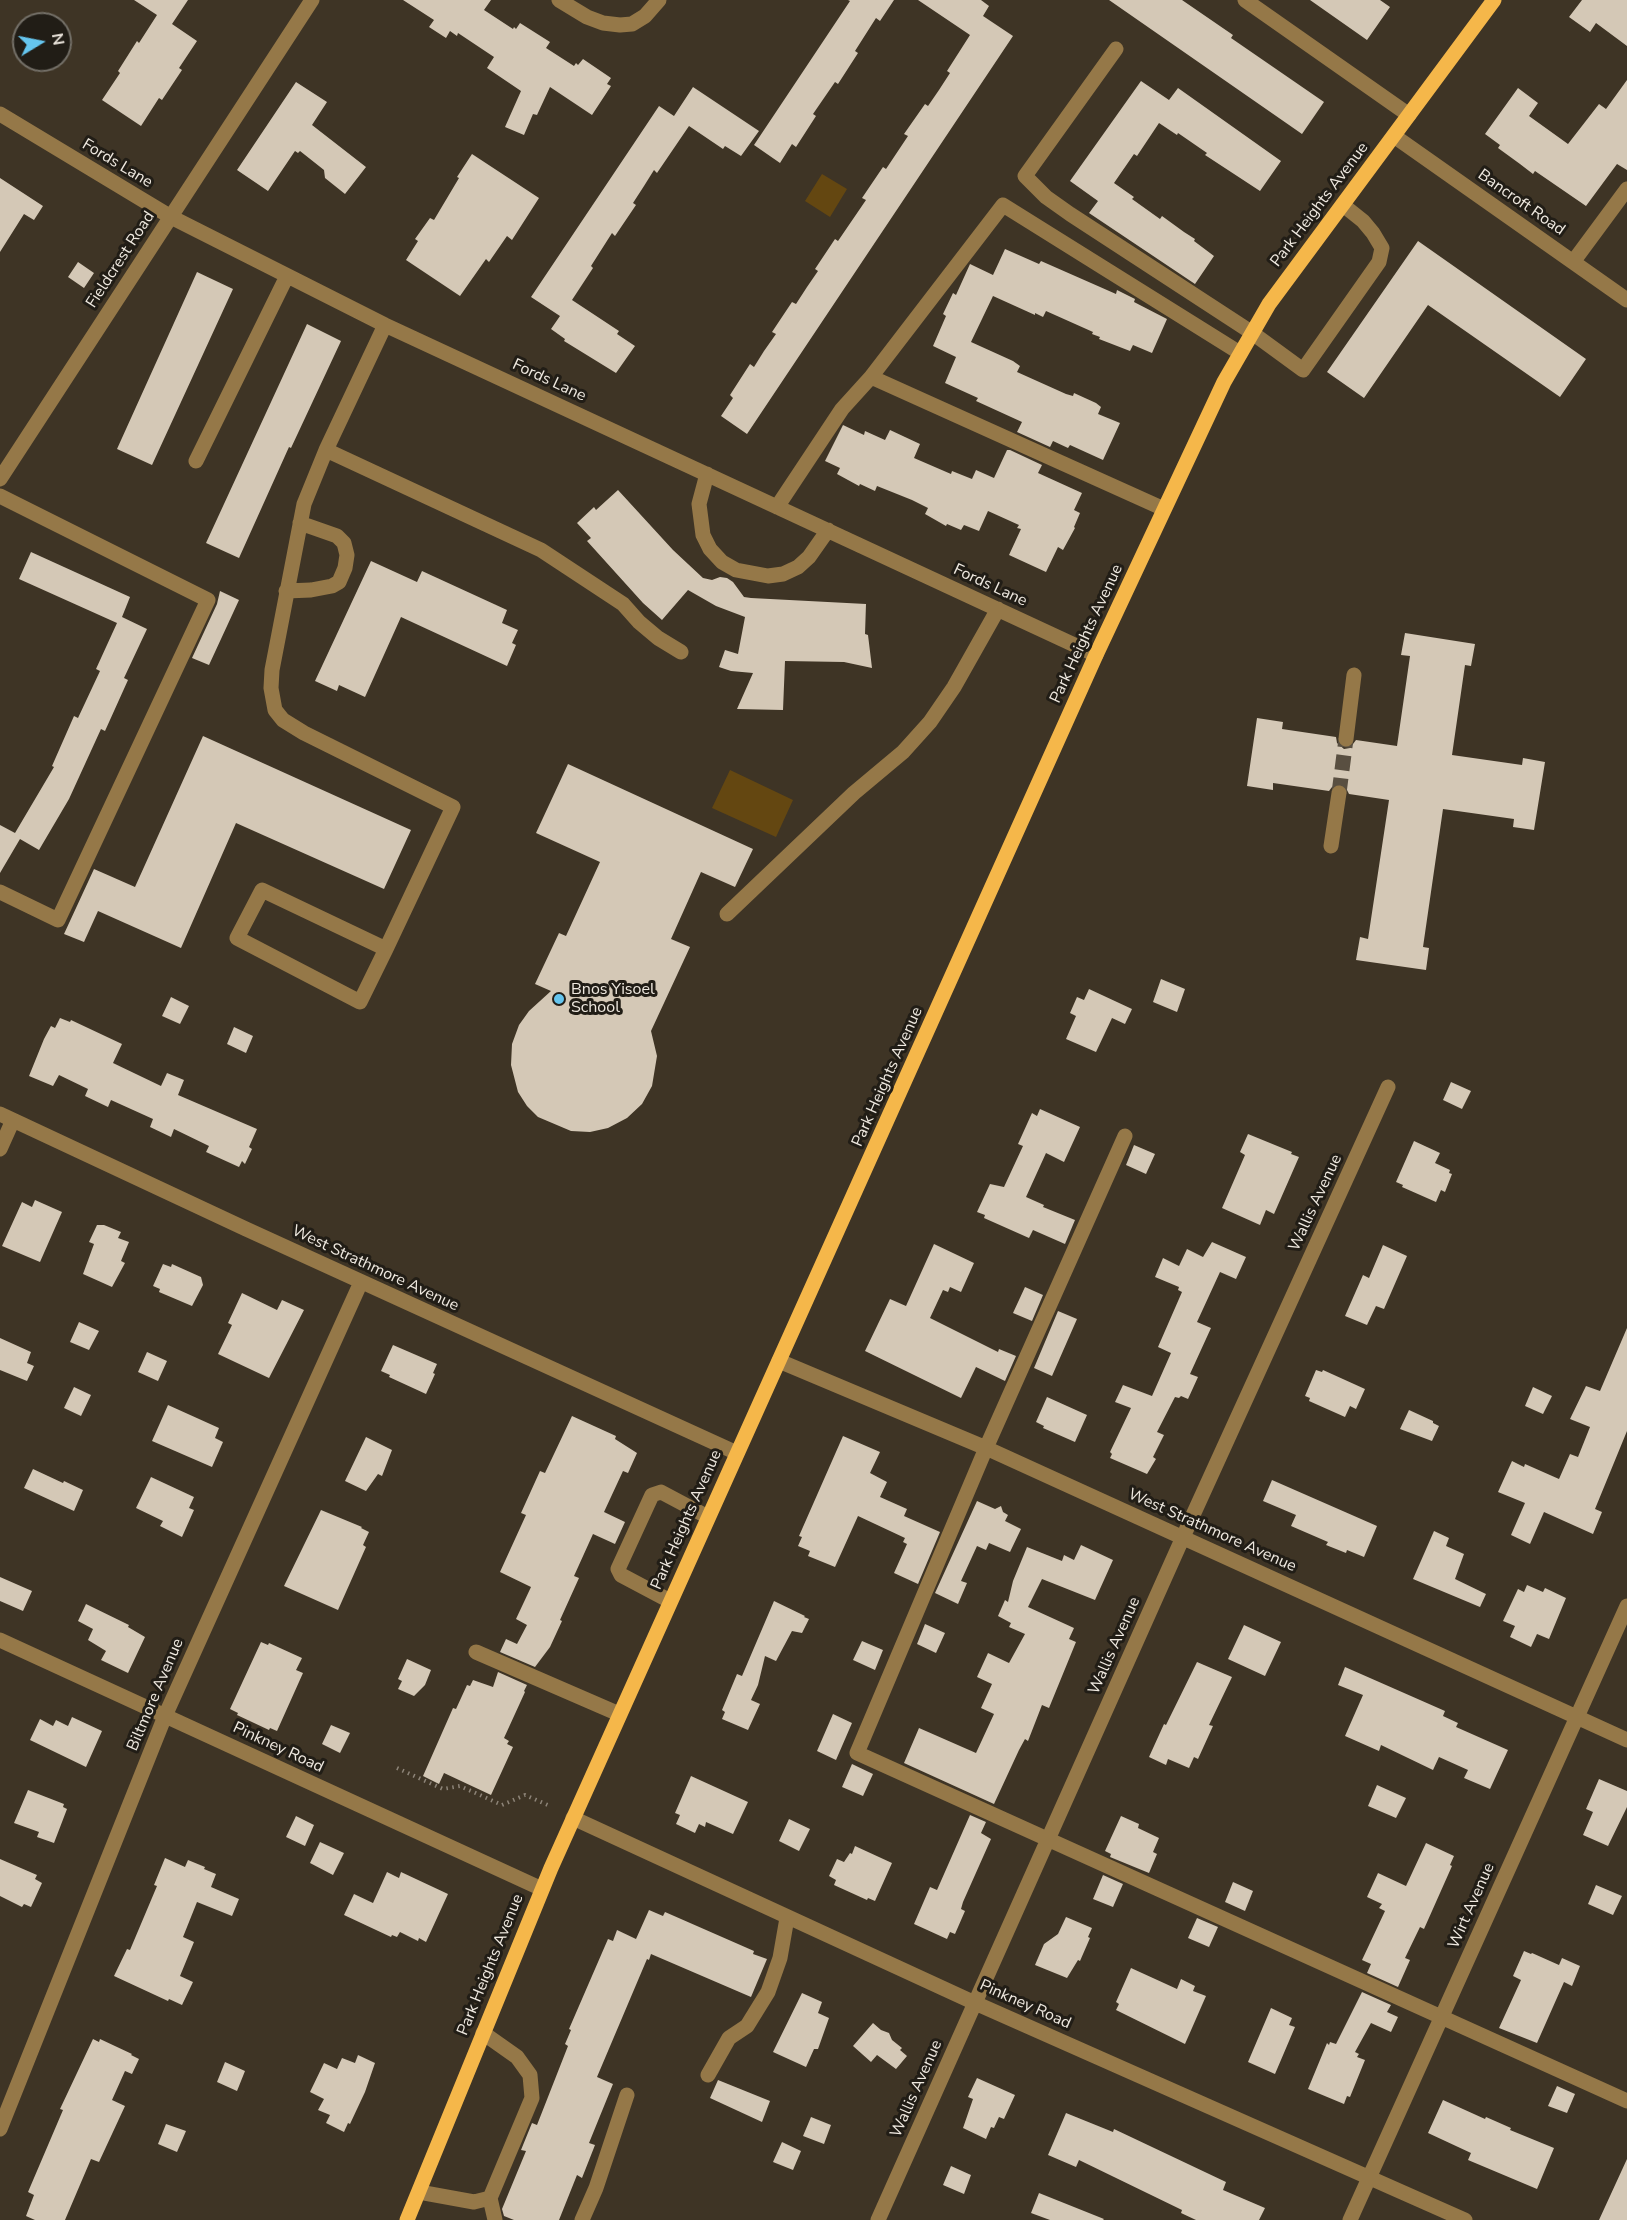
<!DOCTYPE html>
<html>
<head>
<meta charset="utf-8">
<style>
  body { margin:0 }
  #map { position:relative; width:1627px; height:2220px; overflow:hidden; background:#3e3425; font-family:"Nunito Sans",sans-serif }
  canvas { display:block }
  .north { position:absolute; left:12px; top:12px; width:60px; height:60px; box-sizing:border-box; background:#211d16; border:2px solid #736f67; border-radius:50%; rotate:80deg; font-size:16px; font-weight:700; line-height:24px; text-align:center; color:#efe9e0 }
  .north::after { content:''; display:block; margin:auto; width:21px; height:27px; background:#65c5ee; clip-path:polygon(50% 0,100% 100%,50% 72%,0 100%) }
</style>
</head>
<body>
<div id="map">
<canvas width="1627" height="2220"></canvas>
<div class="north">N</div>
</div>
<script>
const ctx = document.querySelector('canvas').getContext('2d');
ctx.lineJoin = 'round';
function paint(path, color) { ctx.fillStyle = color; ctx.fill(path, 'evenodd'); }
const shape = rows => new Path2D(rows.map(r => 'M' + r).join(''));
function strokePath(path, color, width, dash) { ctx.strokeStyle = color; ctx.lineWidth = width; ctx.lineCap = dash ? 'butt' : 'round'; ctx.setLineDash(dash || []); ctx.stroke(path); }
function label(font, color, halo, rows, align = 'center') {
  ctx.font = font + ' "Nunito Sans",sans-serif'; ctx.lineWidth = 6; ctx.setLineDash([]); ctx.textBaseline = 'middle'; ctx.strokeStyle = halo; ctx.fillStyle = color; for (const [text, x, y, turn = 0] of rows) {
    ctx.save(); ctx.translate(x, y); ctx.rotate((+turn || 0) * Math.PI / 180); ctx.textAlign = isNaN(turn) ? turn : align; if (halo) ctx.strokeText(text, 0, 0); ctx.fillText(text, 0, 0); ctx.restore();
  }
}
const green = shape([
  [822,174,847,189,830,217,805,201],
  [730,770,793,800,776,837,712,808]
]);
const building = shape([
  [134,0,188,0,172,24,197,41,179,68,182,70,162,100,159,98,141,126,102,100,120,73,118,71,137,41,139,43,157,15],
  [403,0,491,0,484,10,513,29,514,27,516,29,520,23,550,42,546,48,574,66,576,63,578,65,583,59,611,78,607,84,611,86,592,115,550,87,537,115,533,114,524,135,505,127,521,91,487,68,494,57,458,33,457,36,450,31,446,38,429,27,434,20],
  [848,0,894,0,880,21,876,18,855,51,858,53,838,84,835,82,813,114,816,116,796,147,792,144,780,163,754,145,850,1],
  [918,0,981,0,989,6,983,16,1013,36,747,434,721,416,733,398,730,395,750,364,754,367,764,351,776,334,772,332,792,302,796,304,807,287,818,271,815,269,835,239,838,241,866,200,862,198,883,167,886,169,908,136,904,134,925,104,928,106,939,90,950,73,947,71,970,35],
  [1109,0,1182,0,1233,35,1231,38,1324,102,1302,134],
  [1310,0,1380,0,1390,7,1367,40],
  [1582,0,1627,0,1627,46,1596,23,1590,32,1569,17],
  [1627,80,1627,170,1617,164,1586,206,1535,171,1533,174,1520,164,1498,148,1500,145,1485,134,1518,88,1538,103,1529,116,1568,144,1599,104,1606,109],
  [1141,81,1169,100,1178,88,1281,161,1260,191,1205,155,1207,153,1178,133,1177,135,1159,123,1137,156,1134,154,1114,183,1134,197,1132,199,1160,219,1162,216,1184,232,1195,239,1194,241,1214,256,1195,284,1089,213,1098,201,1070,181],
  [296,82,327,102,312,125,366,167,345,194,325,178,324,170,300,151,298,153,295,151,268,191,237,170],
  [693,87,759,131,741,156,725,146,723,149,689,126,657,173,654,170,644,186,633,203,636,205,615,236,612,233,591,266,593,268,572,300,619,331,617,334,635,346,616,373,564,341,565,339,551,329,560,316,531,297,659,106,674,116],
  [472,154,539,198,512,240,507,236,489,262,486,259,460,296,406,260,418,241,415,239,430,218,434,220,459,178,457,177],
  [0,178,43,206,34,220,24,214,0,252],
  [1418,241,1586,359,1560,397,1428,305,1364,398,1327,372],
  [1005,249,1039,264,1041,261,1116,294,1117,290,1135,299,1134,302,1167,319,1152,353,1133,345,1130,351,1099,339,1100,337,1092,334,1093,332,1046,311,1043,317,1035,313,1035,315,993,296,971,342,1013,361,1020,366,1017,372,1066,394,1073,396,1074,393,1096,403,1101,407,1098,414,1120,423,1103,460,1070,445,1068,448,1053,441,1050,447,1017,432,1022,422,976,401,978,398,945,383,956,357,933,346,946,316,943,314,953,293,956,295,970,264,993,275],
  [78,262,94,273,84,288,68,277],
  [197,272,233,289,152,465,117,449],
  [307,324,341,341,291,448,289,447,239,558,206,543],
  [843,425,864,435,865,431,885,440,890,430,920,444,914,458,951,474,952,471,972,479,976,470,994,478,1007,450,1010,450,1042,465,1038,473,1082,493,1074,510,1080,513,1074,527,1075,528,1063,550,1058,547,1046,572,1009,555,1021,529,1017,528,1019,525,988,511,979,531,964,525,961,530,947,524,946,526,925,514,928,508,912,500,877,486,875,491,860,484,859,486,837,474,840,468,825,461],
  [618,490,673,550,703,578,712,580,720,577,727,578,733,582,744,597,751,598,866,604,865,634,868,635,872,668,844,662,785,661,783,710,737,709,753,673,731,671,719,667,725,650,738,654,745,617,716,606,688,590,662,620,643,603,587,541,591,538,577,523,594,507,596,510],
  [31,552,130,597,122,617,147,629,124,678,128,680,105,731,101,729,69,799,39,850,20,839,0,873,0,825,15,833,54,767,52,766,74,716,78,718,100,671,96,669,117,623,19,579],
  [371,561,417,582,422,571,507,610,502,623,518,630,512,643,516,645,507,666,401,617,365,697,339,685,337,691,315,681],
  [220,591,239,600,209,665,192,658,217,604],
  [1405,633,1475,644,1471,666,1465,665,1452,755,1522,765,1523,758,1545,762,1534,830,1513,827,1514,819,1443,809,1423,947,1429,948,1426,970,1356,960,1360,937,1368,939,1389,800,1349,794,1345,786,1340,783,1332,787,1329,791,1273,783,1273,790,1247,786,1257,718,1283,722,1282,729,1336,737,1337,743,1344,749,1350,748,1356,740,1397,746,1410,656,1401,655],
  [203,736,411,830,384,889,236,823,181,948,98,911,84,942,64,934,94,869,135,887],
  [568,764,753,849,735,887,701,872,671,939,690,947,651,1031,657,1056,652,1086,642,1104,627,1118,608,1128,590,1132,571,1131,538,1117,527,1106,518,1092,511,1065,512,1044,519,1025,529,1011,551,991,535,984,559,933,566,936,600,862,536,833],
  [1161,979,1185,989,1177,1012,1153,1002],
  [1089,989,1132,1009,1125,1024,1112,1018,1096,1052,1066,1039,1076,1016,1070,1013,1077,997,1084,1000],
  [171,997,189,1006,180,1024,162,1016],
  [60,1018,70,1022,71,1020,122,1044,113,1063,161,1086,167,1073,184,1080,178,1095,257,1129,249,1147,252,1149,245,1164,242,1161,239,1167,206,1152,209,1146,174,1129,171,1137,150,1127,153,1119,111,1100,108,1107,85,1096,88,1089,59,1075,53,1086,29,1076,44,1039,51,1026,55,1028],
  [234,1027,253,1036,246,1053,227,1044],
  [1451,1082,1471,1091,1462,1109,1443,1100],
  [1040,1109,1080,1127,1064,1162,1046,1153,1026,1197,1044,1205,1043,1207,1075,1220,1065,1244,1033,1230,1029,1238,984,1218,985,1215,977,1212,990,1184,1004,1187,1023,1146,1018,1144,1032,1113,1037,1116],
  [1248,1134,1292,1152,1291,1154,1299,1157,1274,1214,1266,1210,1260,1225,1222,1208,1245,1155,1240,1152],
  [1414,1141,1440,1153,1435,1163,1450,1170,1449,1173,1452,1174,1445,1192,1441,1190,1436,1202,1402,1187,1403,1185,1396,1182],
  [1134,1145,1155,1154,1146,1174,1126,1165],
  [35,1200,62,1212,40,1262,2,1246,22,1202,32,1207],
  [97,1225,104,1225,121,1232,118,1238,129,1242,121,1261,125,1263,112,1287,83,1274,94,1244,89,1242],
  [1212,1242,1246,1257,1236,1279,1220,1272,1197,1322,1211,1328,1190,1374,1198,1377,1188,1399,1181,1396,1179,1398,1175,1397,1157,1432,1164,1435,1153,1457,1156,1459,1147,1474,1110,1458,1112,1454,1110,1452,1131,1408,1115,1402,1123,1385,1152,1396,1171,1353,1158,1347,1182,1292,1178,1290,1179,1287,1155,1277,1163,1258,1179,1266,1187,1249,1203,1257],
  [934,1244,974,1263,961,1292,950,1287,948,1292,943,1290,930,1318,998,1352,999,1349,1016,1356,1005,1381,976,1367,961,1398,865,1351,890,1299,906,1306],
  [1383,1245,1407,1256,1384,1309,1376,1306,1367,1325,1345,1316,1363,1275,1369,1278],
  [163,1264,171,1267,172,1264,201,1277,203,1285,192,1306,159,1292,160,1289,153,1286],
  [1025,1287,1043,1295,1032,1321,1013,1313],
  [242,1293,277,1310,282,1300,304,1310,269,1378,218,1354,232,1325,228,1323],
  [1058,1311,1077,1319,1052,1376,1034,1368],
  [79,1322,99,1331,89,1350,70,1342],
  [1627,1328,1627,1431,1595,1509,1602,1512,1593,1534,1544,1512,1530,1544,1511,1535,1525,1503,1498,1492,1512,1461,1524,1467,1525,1464,1559,1479,1570,1454,1578,1457,1590,1427,1570,1419,1586,1386,1600,1391],
  [0,1338,31,1352,27,1363,34,1366,27,1381,0,1370],
  [393,1345,437,1364,433,1373,435,1374,426,1394,389,1377,390,1375,381,1371],
  [147,1352,167,1361,158,1381,138,1372],
  [1316,1370,1322,1372,1323,1370,1365,1389,1356,1409,1350,1406,1345,1417,1309,1401,1310,1398,1305,1396],
  [74,1387,91,1395,81,1416,64,1408],
  [1533,1387,1552,1396,1543,1414,1525,1406],
  [1047,1397,1087,1415,1075,1442,1043,1428,1044,1426,1036,1422],
  [168,1405,219,1428,215,1438,223,1442,212,1467,152,1441],
  [1409,1410,1433,1421,1433,1423,1439,1426,1432,1441,1400,1429],
  [572,1416,616,1436,615,1439,637,1453,628,1473,623,1471,604,1512,625,1522,615,1544,593,1534,574,1576,579,1578,560,1620,562,1621,550,1647,535,1667,500,1652,506,1639,517,1644,527,1625,516,1619,531,1587,500,1572,526,1515,521,1513,540,1471,545,1473],
  [843,1436,880,1452,870,1473,887,1482,880,1497,907,1509,904,1516,940,1532,918,1584,894,1573,907,1544,903,1542,905,1538,858,1516,835,1567,808,1556,810,1551,798,1546,802,1537,799,1536],
  [366,1437,392,1450,382,1476,378,1474,366,1491,345,1481],
  [33,1469,63,1483,64,1481,83,1490,74,1511,24,1488],
  [151,1477,194,1497,189,1508,194,1510,182,1537,160,1526,163,1521,136,1508],
  [1272,1480,1377,1526,1364,1557,1347,1550,1346,1553,1326,1545,1328,1542,1291,1526,1296,1515,1263,1501],
  [977,1501,995,1509,1001,1506,1003,1512,1008,1515,1005,1521,1021,1529,1010,1552,989,1543,986,1550,977,1546,961,1581,967,1583,958,1604,935,1593],
  [321,1510,362,1527,361,1528,369,1532,363,1545,366,1547,338,1610,284,1586],
  [1434,1531,1449,1538,1446,1546,1464,1554,1455,1579,1486,1594,1480,1607,1413,1579],
  [1081,1545,1113,1560,1095,1600,1042,1579,1028,1607,1074,1628,1069,1639,1076,1642,1049,1708,1042,1705,1028,1741,1025,1739,1019,1750,994,1804,904,1763,919,1728,976,1753,994,1714,981,1708,992,1684,977,1677,988,1653,1009,1663,1025,1634,1009,1627,1011,1623,998,1616,1005,1600,1008,1602,1013,1581,1027,1547,1062,1561,1064,1555,1074,1560],
  [0,1577,32,1591,23,1611,0,1601],
  [1527,1585,1543,1592,1545,1588,1566,1598,1549,1639,1537,1634,1531,1647,1510,1637,1515,1626,1503,1621,1518,1589,1524,1592],
  [774,1601,805,1616,804,1617,809,1619,802,1633,792,1631,776,1661,765,1656,758,1685,751,1700,760,1704,748,1730,722,1719,725,1712,722,1710,737,1674,742,1676],
  [86,1604,129,1625,128,1627,145,1637,128,1673,101,1660,106,1651,88,1640,93,1629,78,1621],
  [925,1624,945,1633,936,1653,917,1644],
  [1244,1625,1281,1642,1265,1676,1228,1659],
  [862,1641,883,1650,875,1670,853,1660],
  [261,1642,268,1645,269,1643,302,1658,296,1670,303,1673,277,1731,270,1728,269,1730,237,1715,238,1713,230,1709],
  [407,1659,431,1670,425,1685,414,1696,398,1689,402,1681,398,1679],
  [1197,1662,1232,1677,1209,1725,1213,1726,1198,1759,1194,1757,1189,1768,1168,1759,1166,1765,1149,1757,1164,1724,1166,1725],
  [1345,1667,1445,1711,1443,1716,1458,1723,1456,1727,1508,1750,1490,1789,1464,1778,1468,1770,1439,1757,1433,1770,1381,1745,1379,1751,1345,1736,1363,1695,1338,1685],
  [498,1672,527,1685,524,1691,525,1692,504,1738,509,1741,507,1744,513,1747,491,1795,444,1773,439,1784,423,1776,453,1708,456,1709,467,1685,470,1686,473,1680,493,1687],
  [833,1714,852,1723,836,1760,817,1751],
  [72,1717,102,1731,86,1767,30,1740,40,1719,53,1726,56,1720,68,1726],
  [331,1725,350,1733,340,1753,322,1744],
  [852,1764,873,1774,863,1796,842,1787],
  [691,1776,748,1802,733,1834,706,1822,705,1827,699,1824,695,1833,676,1824,680,1815,675,1813],
  [1599,1779,1627,1791,1627,1807,1608,1846,1583,1835,1593,1812,1586,1809],
  [1377,1785,1406,1798,1396,1818,1368,1806],
  [28,1790,64,1804,63,1807,67,1809,54,1843,37,1837,39,1832,14,1823],
  [970,1815,986,1822,981,1833,991,1839,963,1902,961,1909,965,1911,955,1934,950,1932,947,1939,914,1924,930,1887,937,1890],
  [296,1816,314,1825,305,1846,286,1837],
  [1121,1816,1139,1824,1138,1828,1159,1838,1153,1852,1157,1854,1149,1873,1110,1857,1111,1854,1105,1851],
  [789,1819,810,1829,799,1851,779,1841],
  [320,1842,344,1853,333,1875,310,1863],
  [1426,1843,1454,1856,1450,1865,1452,1866,1424,1929,1420,1927,1405,1958,1410,1960,1398,1987,1367,1973,1371,1964,1362,1960,1385,1911,1379,1908,1382,1904,1367,1897,1378,1873,1406,1886],
  [855,1846,892,1863,875,1901,868,1898,867,1900,834,1885,836,1880,829,1876,837,1859,844,1862,850,1853,852,1854],
  [165,1858,185,1867,188,1860,205,1867,204,1869,216,1874,211,1887,239,1899,232,1916,197,1902,183,1937,194,1942,180,1976,193,1982,182,2005,169,1999,168,2001,114,1976,127,1949,130,1950,157,1886,154,1885],
  [0,1859,37,1875,35,1879,42,1883,31,1907,24,1904,22,1907,0,1896],
  [387,1872,399,1878,401,1872,448,1894,426,1942,419,1938,418,1941,400,1932,397,1937,392,1935,391,1937,344,1915,354,1894,373,1903],
  [1103,1875,1123,1884,1113,1907,1093,1899],
  [1233,1882,1253,1891,1245,1911,1225,1902],
  [1596,1885,1622,1896,1613,1915,1588,1904],
  [649,1910,663,1916,665,1912,754,1951,753,1954,767,1959,751,1997,651,1954,649,1960,647,1959,597,2077,613,2084,589,2143,595,2145,582,2178,577,2175,559,2220,514,2220,504,2216,502,2209,526,2151,521,2150,532,2123,537,2125,568,2046,565,2044,571,2030,569,2029,608,1939,613,1941,617,1930,636,1939],
  [1066,1917,1092,1928,1088,1937,1090,1938,1080,1961,1078,1960,1067,1978,1035,1965,1044,1944,1058,1934],
  [1197,1918,1218,1927,1209,1947,1188,1938],
  [1524,1951,1531,1954,1532,1953,1559,1965,1562,1958,1580,1966,1572,1986,1564,1982,1537,2043,1499,2028,1521,1980,1513,1976],
  [1131,1968,1177,1989,1181,1979,1195,1986,1193,1991,1206,1996,1185,2044,1116,2010,1119,2004,1116,2002],
  [1362,1992,1391,2005,1387,2012,1398,2017,1391,2032,1371,2023,1355,2052,1359,2054,1357,2057,1365,2060,1350,2097,1347,2096,1344,2104,1308,2089,1327,2043,1329,2045,1330,2042,1336,2044],
  [802,1993,822,2002,818,2013,829,2018,818,2049,814,2049,806,2067,773,2052],
  [1271,2008,1292,2018,1289,2025,1295,2027,1275,2074,1248,2062],
  [873,2023,881,2030,889,2033,892,2040,902,2048,900,2050,907,2056,896,2069,877,2055,871,2062,853,2046],
  [93,2039,99,2042,100,2039,132,2054,131,2055,139,2059,132,2074,125,2071,112,2100,125,2106,99,2162,91,2159,65,2220,35,2220,26,2216,34,2195,28,2192,63,2110,60,2109],
  [358,2055,375,2063,365,2092,350,2124,348,2123,344,2132,326,2123,330,2115,318,2110,324,2099,310,2092,324,2063,337,2069,342,2058,355,2063],
  [225,2062,245,2071,237,2091,217,2082],
  [977,2078,1015,2095,1004,2119,999,2117,994,2128,991,2127,986,2139,963,2128,973,2099,968,2097],
  [718,2080,770,2101,762,2122,710,2098],
  [1557,2086,1575,2094,1567,2113,1548,2106],
  [1443,2100,1485,2119,1486,2117,1511,2128,1510,2130,1554,2148,1537,2189,1468,2160,1471,2153,1428,2133],
  [1066,2113,1113,2132,1114,2129,1226,2182,1223,2190,1265,2208,1259,2220,1196,2220,1181,2213,1182,2210,1079,2160,1076,2167,1048,2155],
  [811,2117,831,2125,824,2144,803,2136],
  [166,2124,186,2131,177,2152,158,2144],
  [782,2142,801,2151,793,2170,773,2162],
  [1627,2159,1627,2220,1599,2220],
  [951,2166,971,2175,964,2194,943,2185],
  [1039,2193,1104,2219,1103,2220,1050,2220,1031,2213]
]);
const minorTunnel = shape([
  [1339,793,1346,739]
]);
const path = shape([
  [397,1768,443,1789,460,1786,502,1805,525,1795,550,1806]
]);
const minor = shape([
  [559,0,587,17,603,23,620,25,632,24,645,16,659,0],
  [1245,0,1409,115],
  [1116,49,1025,176,1046,197,1070,214,1251,332,1303,370,1379,262,1382,248,1373,233,1363,221,1343,205],
  [0,114,171,217,385,325,1096,655],
  [1394,136,1627,300],
  [1573,262,1627,189],
  [385,325,326,450,304,504,272,670,271,688,275,710,283,720,304,733,453,807,386,949,360,1002,237,938,262,890,386,949],
  [326,450,541,550,623,604,639,622,658,638,681,652],
  [196,461,287,276],
  [707,474,699,504,703,535,710,549,722,562,736,570,768,576,783,574,798,567,809,557,828,530],
  [0,479,312,0],
  [0,496,208,600,58,920,0,892],
  [777,507,842,409,871,377],
  [1164,509,871,377,1003,205,1240,353],
  [286,591,311,590,332,586,339,582,345,568,347,555,344,543,337,536,300,523],
  [1346,739,1354,675],
  [1331,846,1339,793],
  [727,914,854,793,903,752,930,722,954,687,998,609],
  [0,1114,246,1229,737,1453],
  [1125,1136,986,1448,857,1753,1627,2101],
  [0,1149,13,1120],
  [779,1361,986,1448,1627,1740],
  [670,1601,621,1575,618,1569,652,1495,661,1492,708,1517],
  [0,1640,542,1889],
  [476,1652,619,1714],
  [573,1818,975,2003,1465,2220],
  [483,2033,517,2057,530,2075,532,2098,490,2198,495,2220],
  [708,2075,729,2038,747,2026,768,1992,780,1958,787,1918],
  [0,2129,165,1716,361,1282],
  [419,2192,474,2202,490,2198],
  [582,2220,596,2188,627,2095],
  [878,2220,1183,1537,1388,1087],
  [1350,2220,1627,1606]
]);
const major = shape([
  [407,2220,551,1868,1096,655,1224,382,1269,304,1494,0]
]);
const markers = [
  [559,999,6,"#65c5ee"]
];
const streetNames = [
  ["Fords Lane",117,164,31],
  ["Bancroft Road",1521,203,35],
  ["Park Heights Avenue",1320,205,-53],
  ["Fieldcrest Road",121,260,-57],
  ["Fords Lane",549,381,25],
  ["Fords Lane",990,586,25],
  ["Park Heights Avenue",1087,634,-65],
  ["Park Heights Avenue",888,1077,-66],
  ["Wallis Avenue",1316,1203,-65],
  ["West Strathmore Avenue",375,1269,25],
  ["Park Heights Avenue",687,1520,-66],
  ["West Strathmore Avenue",1212,1531,24],
  ["Wallis Avenue",1115,1646,-66],
  ["Biltmore Avenue",156,1695,-67],
  ["Pinkney Road",278,1748,25],
  ["Wirt Avenue",1472,1906,-66],
  ["Park Heights Avenue",491,1965,-68],
  ["Pinkney Road",1025,2005,24],
  ["Wallis Avenue",917,2089,-66]
];
const poiNames = [
  ["Bnos Yisoel",571,990],
  ["School",571,1008]
];
paint(green, '#644711');
paint(building, '#d4c8b6');
strokePath(minorTunnel, '#594f41', 15, [15, 8]);
strokePath(path, '#8d8478', 4, [1.5, 4.5]);
strokePath(minor, '#957848', 15);
strokePath(major, '#f5b74a', 15);
for (const [x, y, r, color] of markers) { const dot = new Path2D(); dot.arc(x, y, r, 0, 2 * Math.PI); ctx.fillStyle = color; ctx.fill(dot); strokePath(dot, '#211d16', 2); }
label('16px', '#efe9e0', '#211d16', streetNames);
label('16px', '#efe9e0', '#211d16', poiNames, 'left');
</script>
</body>
</html>
